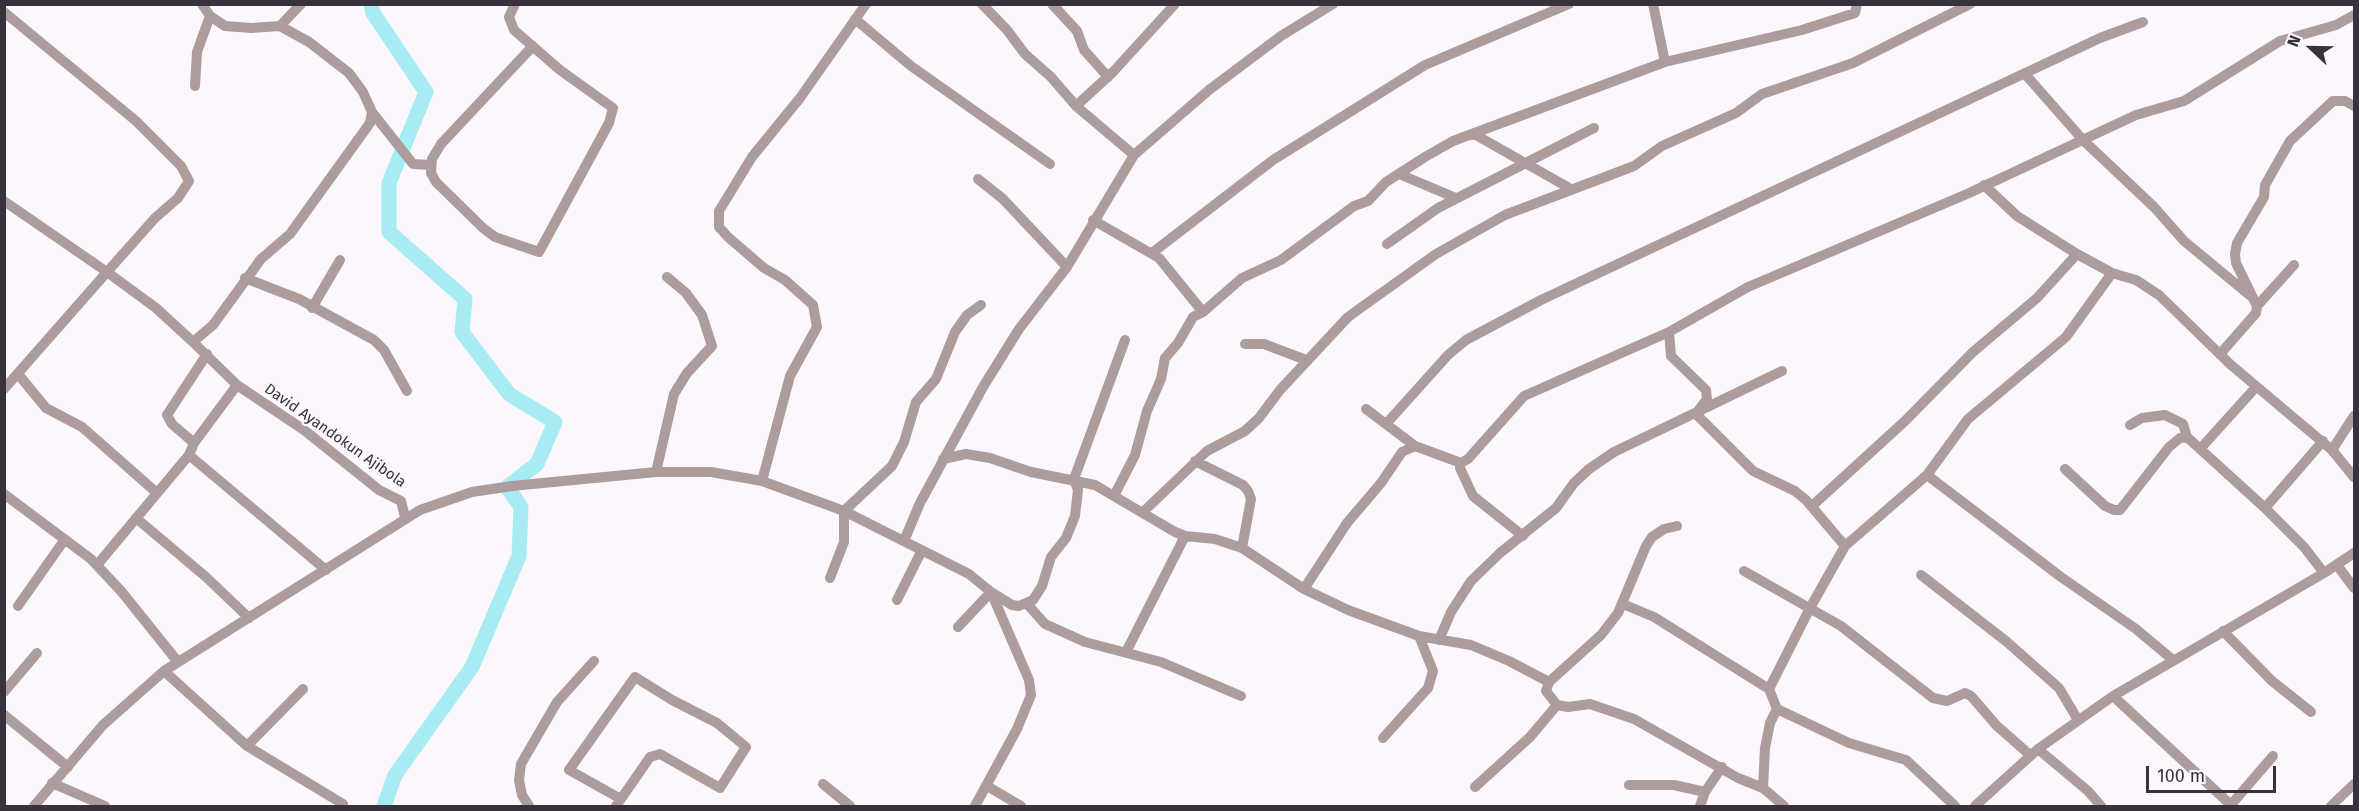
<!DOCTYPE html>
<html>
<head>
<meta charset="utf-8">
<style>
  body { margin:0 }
  #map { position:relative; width:2359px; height:811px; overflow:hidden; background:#fbf7fc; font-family:"Fira Sans",sans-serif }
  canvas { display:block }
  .frame { position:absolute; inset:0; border:6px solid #38323c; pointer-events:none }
  .north { position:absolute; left:2281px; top:18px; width:60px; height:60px; -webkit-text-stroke:4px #fbf7fc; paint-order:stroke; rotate:292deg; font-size:16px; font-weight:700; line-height:24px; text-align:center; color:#38323c }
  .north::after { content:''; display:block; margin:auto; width:21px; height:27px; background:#38323c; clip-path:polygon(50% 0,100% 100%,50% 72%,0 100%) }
  .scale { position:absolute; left:2146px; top:766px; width:130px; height:27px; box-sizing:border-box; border:3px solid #38323c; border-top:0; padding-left:8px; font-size:18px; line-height:21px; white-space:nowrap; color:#38323c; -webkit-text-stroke:4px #fbf7fc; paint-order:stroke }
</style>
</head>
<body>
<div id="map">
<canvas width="2359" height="811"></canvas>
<div class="frame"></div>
<div class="north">N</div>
<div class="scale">100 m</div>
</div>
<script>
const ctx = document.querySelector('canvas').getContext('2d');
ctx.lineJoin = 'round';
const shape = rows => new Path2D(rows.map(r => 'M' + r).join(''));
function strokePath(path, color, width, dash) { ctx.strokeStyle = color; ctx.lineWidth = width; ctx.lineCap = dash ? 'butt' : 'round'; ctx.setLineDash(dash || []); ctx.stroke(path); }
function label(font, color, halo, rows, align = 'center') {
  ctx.font = font + ' "Fira Sans",sans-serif'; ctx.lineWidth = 5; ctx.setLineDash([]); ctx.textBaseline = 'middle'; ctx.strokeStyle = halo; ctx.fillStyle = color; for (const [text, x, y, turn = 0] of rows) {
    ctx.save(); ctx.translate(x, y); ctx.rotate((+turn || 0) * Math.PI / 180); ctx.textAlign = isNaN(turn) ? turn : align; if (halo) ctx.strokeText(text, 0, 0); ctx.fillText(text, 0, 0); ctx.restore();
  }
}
const river = shape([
  [371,4,373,13,426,92,389,183,389,232,465,299,462,332,509,394,555,422,537,464,507,487,521,507,519,556,472,667,395,775,384,806]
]);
const street = shape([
  [515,4,509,17,514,30,560,70,613,108,609,123,539,252,495,237,483,228,436,182,431,173,432,159,441,144,532,47],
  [982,4,1007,30,1025,54,1051,77,1076,106,1134,155],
  [1052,4,1077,31,1084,50,1108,77],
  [1653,4,1665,62],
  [4,12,136,121,181,166,189,181,178,198,155,218,107,272,156,308,193,342,213,325,261,259,290,234,370,123,372,112,363,92,349,73,309,42,280,26,251,28,225,26,210,16,202,4],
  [855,19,911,66,1050,164],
  [280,26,301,4],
  [2025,74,2083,140,2154,207,2184,241,2253,298,2257,306,2256,313,2221,353],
  [195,86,197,52,210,16],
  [1076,106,1113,72,1175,4],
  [372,112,413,164,431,165],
  [1474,134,1571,189],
  [1399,174,1456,198],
  [978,179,1003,199,1067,267],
  [1984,185,2017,216,2077,254,2112,273,2136,280,2159,295,2231,365,2332,450,2354,477],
  [4,201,107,272,4,389],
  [1093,220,1159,258,1203,312],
  [1387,244,1438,208,1594,128],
  [1152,253,1273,160,1425,65,1569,4],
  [245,278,299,299,374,340,384,350,407,391],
  [2253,298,2236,263,2235,254,2237,243,2264,197,2265,185,2290,141,2333,101,2345,101,2354,106],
  [2257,306,2294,265],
  [312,308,340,260],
  [1669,332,1671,356,1706,390,1707,399,1698,411],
  [193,342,237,385,304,430,379,490,401,501,405,517],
  [1245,344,1264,344,1306,360],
  [18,374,46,408,82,427,157,493],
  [1366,409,1415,446,1461,463,1468,459,1524,396,1669,332,1748,287,1967,194,2136,115,2184,101,2280,41,2336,25,2354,15],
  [1696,414,1753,471,1795,491,1806,500,1845,546],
  [1386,424,1448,355,1466,340,1541,300,2100,38,2143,22],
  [2130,425,2142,418,2165,415,2183,424,2187,437],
  [194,443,172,424,167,415,207,354],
  [2201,448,2256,387],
  [2332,450,2354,416],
  [189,455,326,570],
  [943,459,966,454,990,458,1031,472,1095,485,1175,532,1185,536,1215,539,1242,548,1304,589,1348,610,1419,636,1471,645,1509,661,1549,682],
  [1195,461,1243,485,1248,491,1251,499,1242,548],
  [1460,468,1473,496,1523,536],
  [2065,469,2105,506,2114,510,2120,510,2169,447,2180,438,2187,437,2265,508,2304,547,2324,573],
  [656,472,674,394,687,373,712,346,702,315,686,293,667,277],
  [1927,475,2061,577,2136,629,2173,660],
  [762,481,790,376,817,327,813,305,785,280,764,268,728,237,719,227,719,211,752,157,800,98,866,4],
  [4,494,91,559,121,591,178,662],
  [1115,494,1135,455,1147,411,1161,379,1165,358,1178,343,1193,317,1203,312,1242,278,1281,260,1354,206,1368,201,1386,182,1425,157,1453,141,1665,62,1802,30,1855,13,1857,4],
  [1812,506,1905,421,1973,352,2037,298,2077,254],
  [2265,508,2323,441],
  [1143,512,1207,451,1245,431,1259,418,1280,390,1348,317,1436,254,1505,215,1634,166,1662,146,1736,113,1762,94,1853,63,1970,4],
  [136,518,206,577,249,618],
  [1677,526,1664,529,1652,537,1646,546,1618,613,1601,635,1549,682,1546,691,1557,705,1568,707,1590,704,1634,719,1738,778,1763,788],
  [904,541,920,503,983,387,1019,329,1067,267,1134,155,1209,90,1281,36,1333,4],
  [97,565,189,455,194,443,237,385],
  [2337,565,2354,588],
  [1744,571,1841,626,1933,698,1947,701,1965,693,1971,696,1997,726,2030,755],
  [1921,575,2007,642,2059,688,2078,720],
  [830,578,844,542,844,511,892,466,904,442,916,402,936,379,955,332,967,315,981,305],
  [1304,589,1347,523,1381,483,1402,452,1415,446],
  [897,600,922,550],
  [1623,604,1654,617,1769,689,1777,709,1770,723,1765,748,1763,788,1784,806],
  [1028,605,1045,624,1085,642,1161,662,1241,696],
  [18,606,65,539],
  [958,627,991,592,1012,605,1019,606,1033,600,1042,586,1051,557,1066,538,1075,516,1078,490,1074,479,1125,340],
  [2223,631,2272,681,2311,712],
  [1439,640,1451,612,1471,581,1500,553,1556,508,1574,483,1589,469,1614,452,1782,371],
  [1126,652,1185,536],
  [164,671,247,746,343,804],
  [1769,689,1810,608,1845,546,1927,475,1968,419,2066,337,2112,273],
  [4,692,37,653],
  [2113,696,2231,805],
  [1777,709,1849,743,1906,760,1955,806],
  [4,715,68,767],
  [1383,738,1428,688,1433,671,1419,636],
  [247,746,303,689],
  [2038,749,2088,791,2101,806],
  [52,783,105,806],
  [823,784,850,806],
  [1629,785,1674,785,1705,792],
  [987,786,1021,806],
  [1475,787,1530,737,1557,705],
  [34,806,103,725,164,671,420,510,472,492,512,486,656,472,711,472,762,481,844,511,969,574,991,592,1029,680,1031,695,1017,729,975,806],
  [529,806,522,795,519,780,521,764,557,702,594,661],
  [616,806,639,773,650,757,660,754,720,788,746,747,717,723,672,700,635,677,569,770,621,799],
  [1700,806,1705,792,1722,767],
  [1975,806,2038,749,2113,696,2324,573,2354,553],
  [2230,806,2273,756],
  [2331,806,2354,784]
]);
const streetNames = [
  ["David Ayandokun Ajibola",335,436,35]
];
strokePath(river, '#a8ecf3', 15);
strokePath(street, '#ac9d9c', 10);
label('15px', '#38323c', '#fbf7fc', streetNames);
</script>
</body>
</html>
